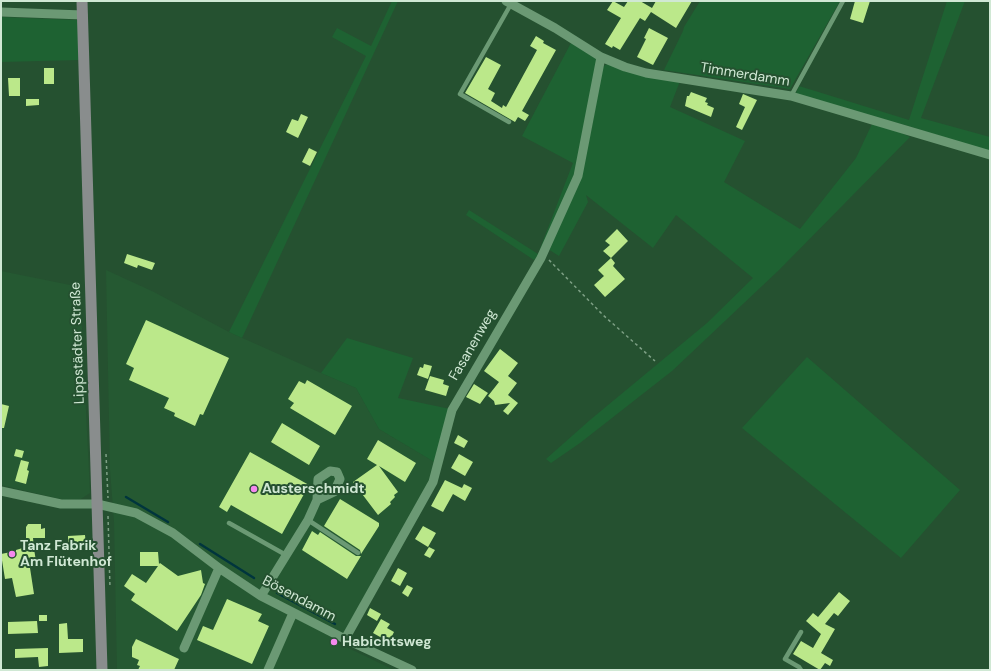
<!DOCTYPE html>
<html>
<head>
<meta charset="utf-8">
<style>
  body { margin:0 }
  #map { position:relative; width:991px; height:671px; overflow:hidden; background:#255130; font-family:"DM Sans",sans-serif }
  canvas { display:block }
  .frame { position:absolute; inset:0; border:2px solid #d0e8d4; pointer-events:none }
</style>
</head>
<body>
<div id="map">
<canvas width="991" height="671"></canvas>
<div class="frame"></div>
</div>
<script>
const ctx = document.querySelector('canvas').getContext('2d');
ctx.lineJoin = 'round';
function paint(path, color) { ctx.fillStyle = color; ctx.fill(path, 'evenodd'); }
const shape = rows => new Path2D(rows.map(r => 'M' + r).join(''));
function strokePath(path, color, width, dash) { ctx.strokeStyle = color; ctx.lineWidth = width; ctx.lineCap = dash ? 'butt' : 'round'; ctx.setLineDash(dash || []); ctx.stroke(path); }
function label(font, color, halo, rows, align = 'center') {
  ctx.font = font + ' "DM Sans",sans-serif'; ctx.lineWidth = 4; ctx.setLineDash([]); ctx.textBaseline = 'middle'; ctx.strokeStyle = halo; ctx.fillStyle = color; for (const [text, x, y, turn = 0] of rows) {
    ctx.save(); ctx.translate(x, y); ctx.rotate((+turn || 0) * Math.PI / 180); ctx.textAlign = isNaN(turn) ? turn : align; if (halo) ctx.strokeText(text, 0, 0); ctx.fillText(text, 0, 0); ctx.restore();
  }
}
const built = shape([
  [106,270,154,292,229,332,321,373,356,388,379,429,436,463,430,481,338,643,394,670,117,670,114,522,110,470],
  [1,271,80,287,90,493,81,499,64,500,1,485]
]);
const green = shape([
  [392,1,398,1,242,338,229,332,366,56,332,37,337,28,371,46],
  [700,1,840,1,790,89,664,70,683,31,684,27],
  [947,1,965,1,921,118,990,137,990,152,905,125,795,95,799,86,909,120],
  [1,17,77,20,79,24,79,60,1,62],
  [572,41,598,59,577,176,539,255,534,260,466,215,469,210,538,254,573,163,522,136],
  [609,64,680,81,670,107,745,141,724,182,800,229,856,158,872,124,900,132,910,137,779,270,672,371,580,443,551,463,546,459,590,420,707,323,753,278,676,215,653,248,586,195,588,202,559,256,548,249,591,132,602,69,605,65],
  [347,338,413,358,398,398,450,409,436,463,379,429,356,388,321,373],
  [807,357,960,490,901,558,742,428]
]);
const stream = shape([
  [126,497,168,522],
  [200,544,254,578],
  [277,593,335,624]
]);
const building = shape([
  [613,1,624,7,628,1,640,1,652,8,656,1,692,1,676,28,651,12,645,21,640,18,620,50,613,46,612,48,605,44,621,18,607,10],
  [855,1,870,1,863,23,850,19],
  [649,28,668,38,653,65,637,57,646,39,644,38],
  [536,36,544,41,543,43,556,50,522,111,529,115,525,121,518,117,515,122,465,93,486,57,501,65,488,89,495,93,491,101,502,108,503,105,506,107,537,50,530,46],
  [44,68,54,68,54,84,44,84],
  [8,78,20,78,20,96,9,96],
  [691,92,707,98,705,102,708,103,707,105,714,108,711,117,685,106,687,96,689,96],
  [743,94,757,100,742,130,736,127,745,107,739,104],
  [26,99,39,99,39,105,26,106],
  [301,114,308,117,298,138,286,132,292,119,298,121],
  [309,148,317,152,310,166,302,162],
  [617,229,628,241,611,258,603,251,610,245,605,241],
  [127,254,155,263,152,270,138,265,137,268,124,263],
  [611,258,615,263,613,266,625,279,605,297,594,285,604,276,598,270],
  [146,320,229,358,203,415,200,414,195,426,174,416,175,413,164,408,169,398,129,380,134,368,126,364],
  [500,349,518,363,508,376,517,383,508,395,518,403,508,415,503,411,510,403,495,405,494,401,488,396,499,382,484,371],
  [424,364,432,366,428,379,417,375,420,367,423,368],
  [430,376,444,380,443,384,449,386,446,396,425,390],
  [307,380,352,406,335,435,290,408,294,403,288,399,299,381,305,384],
  [474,384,488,393,480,404,466,397],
  [1,404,9,406,4,428,1,428],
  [282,423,320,446,309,465,271,442],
  [458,435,468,441,464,448,454,443],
  [378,440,416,463,405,482,379,466,398,492,394,495,395,497,390,502,391,504,378,515,353,482,377,465,367,459],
  [16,449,24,451,22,458,14,456],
  [250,452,309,485,282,534,231,505,227,512,219,507],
  [459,454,473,462,465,476,451,468],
  [21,460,29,462,27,470,29,471,26,484,15,481],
  [445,480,462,488,464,484,472,488,465,501,453,494,443,512,431,506],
  [340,499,379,523,379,526,361,554,360,550,324,526],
  [28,524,41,524,41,529,45,528,45,538,33,538,34,549,37,567,30,568,34,594,16,597,12,578,5,579,1,554,16,551,16,550,26,547,26,527],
  [423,526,436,533,428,547,415,539],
  [312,531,318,535,320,532,356,556,361,556,347,579,302,550],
  [85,535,86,547,68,548,68,536],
  [429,547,435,550,430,558,424,555],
  [140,552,158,552,159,564,160,563,178,576,201,570,203,583,205,584,201,595,177,631,131,600,135,594,124,586,132,574,146,583,158,566,140,566],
  [398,568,407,573,400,586,391,581],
  [407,585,413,588,408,597,402,593],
  [839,592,850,601,838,616,834,613,825,624,835,629,821,653,833,660,830,666,825,663,820,670,793,654,801,641,813,648,821,634,806,621,813,613,818,617],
  [227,599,262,614,258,621,269,626,252,664,197,640,203,626,213,630],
  [370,608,381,614,377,621,367,615],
  [39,615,47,615,47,621,39,621],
  [381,619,390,624,387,628,394,632,389,642,373,633],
  [37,621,38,633,8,634,8,622],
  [67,623,68,639,83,639,83,652,59,653,59,624],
  [136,639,179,659,174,670,138,670,140,666,137,665,139,660,132,657,132,647],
  [48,648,48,666,39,667,38,657,15,658,15,649]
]);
const path = shape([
  [549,260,603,315,655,361],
  [106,454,108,498],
  [108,516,110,588]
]);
const service = shape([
  [791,96,843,1],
  [509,122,460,94,511,4],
  [308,520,358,553],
  [229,523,286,555],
  [801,632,785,659,799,667,801,670]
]);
const minor = shape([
  [506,1,555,28,601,57,625,67,646,73,791,96,990,155],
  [1,12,83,15],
  [1,491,61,504,97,504,136,513,173,533,219,568,261,596,345,639,412,670],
  [261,596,308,520,317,500,334,492,340,479,337,472,330,471,318,479,317,500],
  [345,639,433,482,452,410,541,258,578,176,601,57],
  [184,648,219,568],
  [268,670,293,613]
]);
const secondary = shape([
  [82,1,102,670]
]);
const markers = [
  [254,489,4,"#f589ee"],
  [12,554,4,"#f589ee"],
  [334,642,4,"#f589ee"]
];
const streetNames = [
  ["Timmerdamm",745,75,9],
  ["Lippstädter Straße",78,343,-92],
  ["Fasanenweg",473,345,-60],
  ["Bösendamm",299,599,28]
];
const poiNames = [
  ["Austerschmidt",262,489],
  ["Tanz Fabrik",20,546],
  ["Am Flütenhof",20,562],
  ["Habichtsweg",342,642]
];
paint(built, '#255932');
paint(green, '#1e6232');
strokePath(stream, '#00353d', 2.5);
paint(building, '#bbe88a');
strokePath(path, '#7ea085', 1.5, [3, 3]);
strokePath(service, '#6b9974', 4.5);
strokePath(minor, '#6b9974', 9);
strokePath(secondary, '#898d8d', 11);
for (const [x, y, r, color] of markers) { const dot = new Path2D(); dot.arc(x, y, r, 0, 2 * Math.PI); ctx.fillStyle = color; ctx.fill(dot); strokePath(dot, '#255130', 1.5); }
label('14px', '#d0e8d4', '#255130', streetNames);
label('bold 14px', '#d0e8d4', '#255130', poiNames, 'left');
</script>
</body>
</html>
